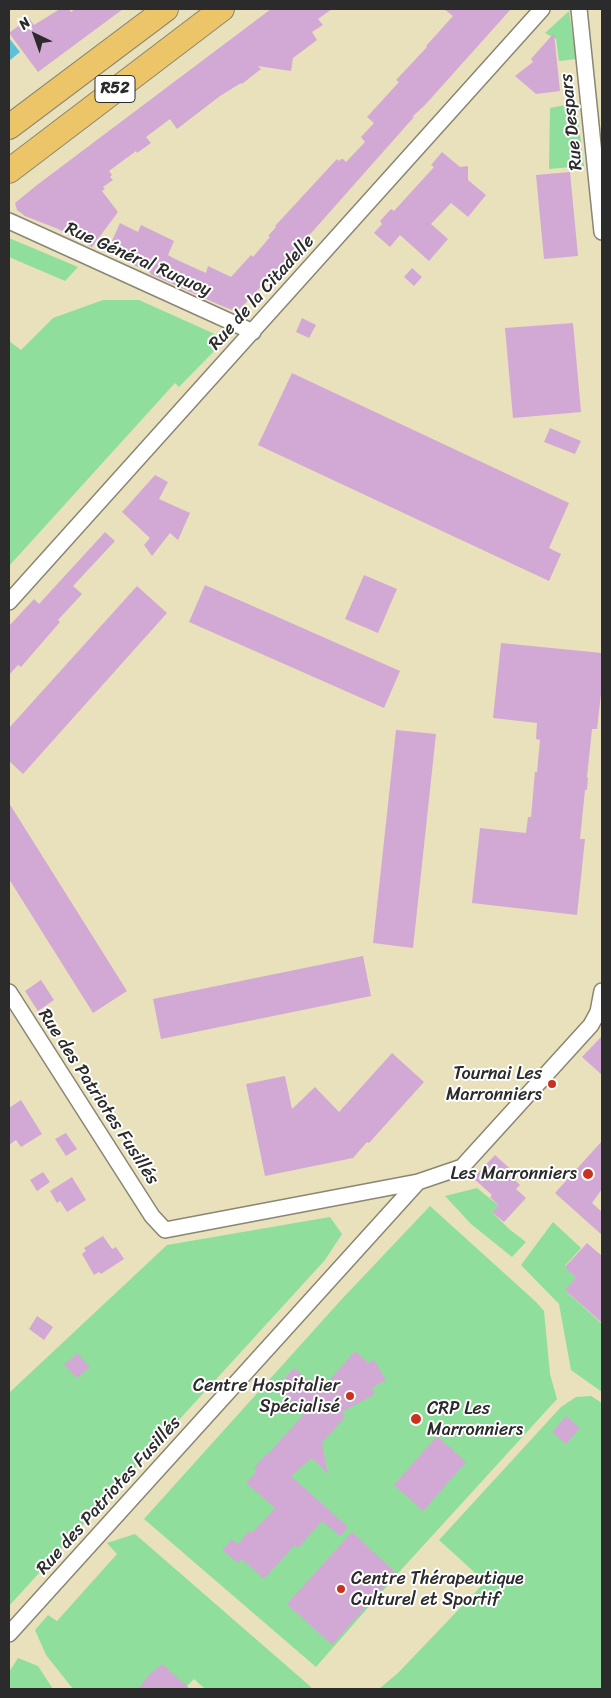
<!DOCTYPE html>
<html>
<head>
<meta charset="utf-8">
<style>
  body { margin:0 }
  #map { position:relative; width:611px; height:1698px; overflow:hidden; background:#e8e1bc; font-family:Sriracha,sans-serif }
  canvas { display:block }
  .frame { position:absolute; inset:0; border:10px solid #2b2b2b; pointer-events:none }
  .north { position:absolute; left:10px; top:10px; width:50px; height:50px; -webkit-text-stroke:4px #fff; paint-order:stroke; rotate:318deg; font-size:14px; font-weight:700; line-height:20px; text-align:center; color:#2b2b2b }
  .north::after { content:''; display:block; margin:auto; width:18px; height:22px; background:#2b2b2b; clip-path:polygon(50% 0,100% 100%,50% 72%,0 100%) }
</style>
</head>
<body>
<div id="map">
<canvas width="611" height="1698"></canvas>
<div class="frame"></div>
<div class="north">N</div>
</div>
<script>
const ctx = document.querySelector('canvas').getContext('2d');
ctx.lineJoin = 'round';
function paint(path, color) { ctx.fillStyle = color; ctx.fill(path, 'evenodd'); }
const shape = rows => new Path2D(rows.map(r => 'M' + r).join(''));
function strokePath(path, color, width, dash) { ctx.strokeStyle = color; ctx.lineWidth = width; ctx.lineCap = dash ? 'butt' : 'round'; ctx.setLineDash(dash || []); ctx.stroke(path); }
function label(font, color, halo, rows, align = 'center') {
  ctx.font = font + ' Sriracha,sans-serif'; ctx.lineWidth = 4; ctx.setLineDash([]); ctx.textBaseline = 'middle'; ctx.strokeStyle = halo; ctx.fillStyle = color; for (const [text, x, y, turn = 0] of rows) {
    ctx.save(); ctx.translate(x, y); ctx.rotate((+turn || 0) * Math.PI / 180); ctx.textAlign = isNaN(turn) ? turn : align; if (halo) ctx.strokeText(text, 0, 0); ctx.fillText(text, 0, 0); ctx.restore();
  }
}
const green = shape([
  [569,11,576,59,559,61,556,39,545,33],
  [576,103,584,166,549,169,550,108],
  [9,238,78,267,65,281,9,257],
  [103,300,139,300,226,339,179,387,175,383,9,566,9,341,21,350,53,318],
  [477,1188,498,1205,492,1212,509,1229,526,1242,512,1257,471,1224,445,1196],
  [430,1206,535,1301,544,1311,550,1374,557,1399,401,1570,316,1667,144,1519,341,1300],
  [330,1217,342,1234,325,1260,9,1606,9,1391,10,1392,167,1245],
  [553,1222,581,1248,565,1266,578,1280,566,1291,602,1324,602,1392,571,1370,559,1304,521,1265],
  [591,1396,602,1403,602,1689,379,1689,398,1673,485,1582,439,1540,561,1407,576,1397],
  [135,1534,311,1687,311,1689,205,1689,194,1679,184,1689,161,1668,141,1689,73,1689,46,1655,35,1630,48,1615,57,1621,117,1554,107,1543],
  [18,1658,38,1666,53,1689,9,1689,9,1672]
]);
const water = shape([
  [9,38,20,52,9,61]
]);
const building = shape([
  [60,9,69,9,71,12,75,9,123,9,38,72,9,33,29,18,34,25],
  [271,9,332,9,318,19,323,25,312,32,317,40,293,58,291,71,258,66,261,69,242,84,241,83,220,96,177,129,170,119,146,137,151,143,137,153,136,151,109,171,112,175,110,177,113,180,103,187,105,189,102,191,118,212,92,247,58,229,25,216,17,210,15,203,37,185],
  [444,9,511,9,425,105,412,117,414,117,313,231,240,309,235,311,222,306,150,274,151,273,107,252,120,223,138,232,141,225,174,241,168,255,175,259,206,273,208,266,231,277,251,255,253,257,270,237,268,236,276,227,275,226,337,159,339,161,341,159,343,159,346,162,365,142,361,137,374,123,367,117,399,82,396,80,427,47,426,46,453,16],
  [554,33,560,91,536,94,515,76,533,62,531,59],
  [442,152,460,167,468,166,468,180,486,195,468,217,451,203,431,224,448,239,429,261,400,235,390,247,374,233,382,224,380,221,391,209,394,211,434,167,431,165],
  [570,172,578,256,544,259,536,175],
  [412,268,422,277,414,286,404,277],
  [302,318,316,325,309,338,296,332],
  [573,323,581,412,513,418,505,328],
  [292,373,569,503,549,548,561,554,549,581,258,445],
  [550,428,581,441,575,454,544,442],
  [155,475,168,482,159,499,190,513,178,540,170,533,152,556,144,545,150,538,122,512],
  [105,532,115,541,73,586,82,594,58,620,60,622,21,667,18,665,9,675,9,626,34,599,39,604],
  [364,575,397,589,378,633,345,619],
  [205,585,400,671,384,708,189,622],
  [137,586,167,613,23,774,9,761,9,728],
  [501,643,602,653,602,685,597,729,592,729,587,777,588,778,587,790,585,790,580,839,585,839,577,915,472,903,480,828,526,833,528,817,531,817,535,772,537,772,540,740,536,739,537,723,493,718],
  [396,730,436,734,413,948,373,943],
  [9,803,127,991,93,1013,9,879],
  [363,956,371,996,161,1039,153,999],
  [41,980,54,1000,38,1011,25,991],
  [602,1036,602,1075,582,1057],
  [392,1053,424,1082,369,1143,367,1142,353,1158,265,1176,246,1084,285,1076,292,1109,315,1087,339,1112],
  [21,1100,42,1134,21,1147,16,1140,9,1145,9,1108],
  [66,1133,77,1149,66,1156,55,1139],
  [602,1141,602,1189,592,1203,602,1212,602,1235,555,1193],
  [495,1155,518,1176,514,1179,520,1185,516,1189,526,1198,504,1222,492,1212,498,1205,490,1197,492,1195,473,1178],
  [43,1172,50,1182,37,1191,30,1180],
  [72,1177,86,1200,67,1212,60,1201,57,1203,50,1191],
  [103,1236,112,1249,116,1247,124,1259,101,1274,99,1272,94,1275,82,1254,86,1251,84,1248],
  [587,1243,602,1256,602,1323,565,1290,576,1278,565,1267],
  [37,1316,53,1327,44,1340,29,1329],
  [355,1351,368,1363,374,1360,386,1380,372,1388,375,1394,342,1412,345,1417,322,1443,328,1474,312,1458,291,1476,348,1527,340,1536,322,1521,298,1548,295,1545,264,1579,242,1559,238,1563,222,1550,232,1539,238,1544,249,1531,252,1533,275,1508,246,1483,257,1471,254,1468,266,1454,267,1455,305,1413,277,1387,294,1368,320,1391],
  [77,1353,90,1367,77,1378,64,1365],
  [566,1416,580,1428,566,1444,552,1432],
  [437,1436,466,1462,423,1511,394,1485],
  [352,1532,396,1573,332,1645,287,1604],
  [162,1664,190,1689,138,1689,149,1675]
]);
const street = shape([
  [579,9,602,232],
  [9,221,253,332],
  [9,602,542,9],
  [9,992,152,1216,165,1230,418,1182,462,1167,591,1025,598,1012,602,991],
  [9,1634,418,1182]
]);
const primary = shape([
  [9,127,166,9],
  [9,171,222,9]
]);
const markers = [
  [552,1084,5,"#c8321e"],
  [588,1174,6,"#c8321e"],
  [350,1396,5,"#c8321e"],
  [416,1419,6,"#c8321e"],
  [341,1589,5,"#c8321e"]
];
const shields = [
  [115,89,40]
];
const shieldNames = [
  ["R52",115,89]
];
const streetNames = [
  ["Rue Despars",572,122,-96],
  ["Rue Général Ruquoy",138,260,24],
  ["Rue de la Citadelle",262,293,-48],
  ["Rue des Patriotes Fusillés",98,1097,57],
  ["Rue des Patriotes Fusillés",109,1496,-48]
];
const poiNames = [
  ["Tournai Les",542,1074],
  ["Marronniers",542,1095],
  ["Les Marronniers",577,1174],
  ["Centre Hospitalier",340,1386],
  ["Spécialisé",340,1407],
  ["CRP Les",427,1409,"left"],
  ["Marronniers",427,1430,"left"],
  ["Centre Thérapeutique",351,1579,"left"],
  ["Culturel et Sportif",351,1600,"left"]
];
paint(green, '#90de9c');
paint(water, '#5dc0db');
paint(building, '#d2a9d4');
strokePath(street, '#8a8674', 18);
strokePath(primary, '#8a8674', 26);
strokePath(street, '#fff', 15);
strokePath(primary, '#ecc569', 24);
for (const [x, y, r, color] of markers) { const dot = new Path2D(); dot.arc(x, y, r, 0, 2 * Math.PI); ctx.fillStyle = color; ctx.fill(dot); strokePath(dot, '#fff', 2); }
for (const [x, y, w] of shields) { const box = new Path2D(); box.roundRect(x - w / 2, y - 13.5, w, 27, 4); ctx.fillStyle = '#fff'; ctx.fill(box); strokePath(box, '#2b2b2b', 1); }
label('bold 16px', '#2b2b2b', null, shieldNames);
label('18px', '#2b2b2b', '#fff', streetNames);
label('18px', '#2b2b2b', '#fff', poiNames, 'right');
</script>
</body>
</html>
